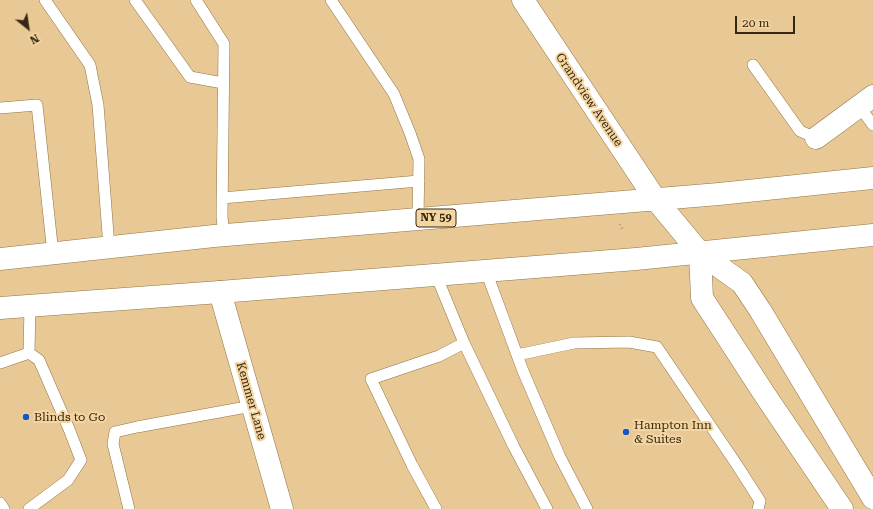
<!DOCTYPE html>
<html>
<head>
<meta charset="utf-8">
<style>
  body { margin:0 }
  #map { position:relative; width:873px; height:509px; overflow:hidden; background:#e8c894; font-family:"Roboto Serif",serif }
  canvas { display:block }
  .north { position:absolute; left:8px; top:8px; width:40px; height:40px; -webkit-text-stroke:3px #f5d5a1; paint-order:stroke; rotate:150deg; font-size:11px; font-weight:700; line-height:16px; text-align:center; color:#352813 }
  .north::after { content:''; display:block; margin:auto; width:14px; height:18px; background:#352813; clip-path:polygon(50% 0,100% 100%,50% 72%,0 100%) }
  .scale { position:absolute; left:735px; top:16px; width:60px; height:18px; box-sizing:border-box; border:2px solid #352813; border-top:0; padding-left:5px; font-size:12px; line-height:14px; white-space:nowrap; color:#352813; -webkit-text-stroke:3px #f5d5a1; paint-order:stroke }
</style>
</head>
<body>
<div id="map">
<canvas width="873" height="509"></canvas>
<div class="north">N</div>
<div class="scale">20 m</div>
</div>
<script>
const ctx = document.querySelector('canvas').getContext('2d');
ctx.lineJoin = 'round';
const shape = rows => new Path2D(rows.map(r => 'M' + r).join(''));
function strokePath(path, color, width, dash) { ctx.strokeStyle = color; ctx.lineWidth = width; ctx.lineCap = dash ? 'butt' : 'round'; ctx.setLineDash(dash || []); ctx.stroke(path); }
function label(font, color, halo, rows, align = 'center') {
  ctx.font = font + ' "Roboto Serif",serif'; ctx.lineWidth = 4; ctx.setLineDash([]); ctx.textBaseline = 'middle'; ctx.strokeStyle = halo; ctx.fillStyle = color; for (const [text, x, y, turn = 0] of rows) {
    ctx.save(); ctx.translate(x, y); ctx.rotate((+turn || 0) * Math.PI / 180); ctx.textAlign = isNaN(turn) ? turn : align; if (halo) ctx.strokeText(text, 0, 0); ctx.fillText(text, 0, 0); ctx.restore();
  }
}
const path = shape([
  [620,224,623,230]
]);
const lane = shape([
  [45,0,90,65,98,105,109,247],
  [135,0,190,77,223,83],
  [196,0,224,44,222,217,224,235],
  [331,0,394,94,410,133,419,159,418,219],
  [753,65,800,131,816,138],
  [859,106,873,125],
  [0,108,37,105,53,254],
  [222,198,419,181],
  [486,271,523,371,560,457,587,509],
  [436,275,464,343,514,447,547,509],
  [29,353,30,306],
  [517,355,574,343,629,342,657,347,737,465,760,501,758,509],
  [0,363,29,353],
  [0,503,4,509],
  [29,509,68,480,81,460,69,429,39,360,29,353],
  [129,509,113,444,115,432,137,427,252,406],
  [436,509,412,465,371,379,439,356,464,343]
]);
const street = shape([
  [523,0,656,200],
  [816,138,873,96],
  [220,292,282,509]
]);
const primary = shape([
  [656,200,700,253],
  [0,259,214,236,719,194,873,178],
  [0,308,220,292,636,259,873,235]
]);
const highway = shape([
  [700,253,742,283,760,310,873,498],
  [700,253,702,298,765,395,842,509]
]);
const markers = [
  [26,417,4,"#1358c2"],
  [626,432,4,"#1358c2"]
];
const shields = [
  [436,218,40]
];
const shieldNames = [
  ["NY 59",436,218]
];
const streetNames = [
  ["Grandview Avenue",589,100,56],
  ["Kemmer Lane",251,401,74]
];
const poiNames = [
  ["Blinds to Go",34,417],
  ["Hampton Inn",634,425],
  ["& Suites",634,439]
];
strokePath(lane, '#927543', 12);
strokePath(street, '#927543', 23);
strokePath(primary, '#927543', 23);
strokePath(highway, '#927543', 23);
strokePath(path, '#af956b', 2.5, [1, 3]);
strokePath(lane, '#fff', 11);
strokePath(street, '#fff', 22);
strokePath(primary, '#fff', 22);
strokePath(highway, '#fff', 22);
for (const [x, y, r, color] of markers) { const dot = new Path2D(); dot.arc(x, y, r, 0, 2 * Math.PI); ctx.fillStyle = color; ctx.fill(dot); strokePath(dot, '#f5d5a1', 1.5); }
for (const [x, y, w] of shields) { const box = new Path2D(); box.roundRect(x - w / 2, y - 9, w, 18, 3); ctx.fillStyle = '#f5d5a1'; ctx.fill(box); strokePath(box, '#352813', 1); }
label('bold 11px', '#352813', null, shieldNames);
label('12px', '#352813', '#f5d5a1', streetNames);
label('12px', '#352813', '#f5d5a1', poiNames, 'left');
</script>
</body>
</html>
